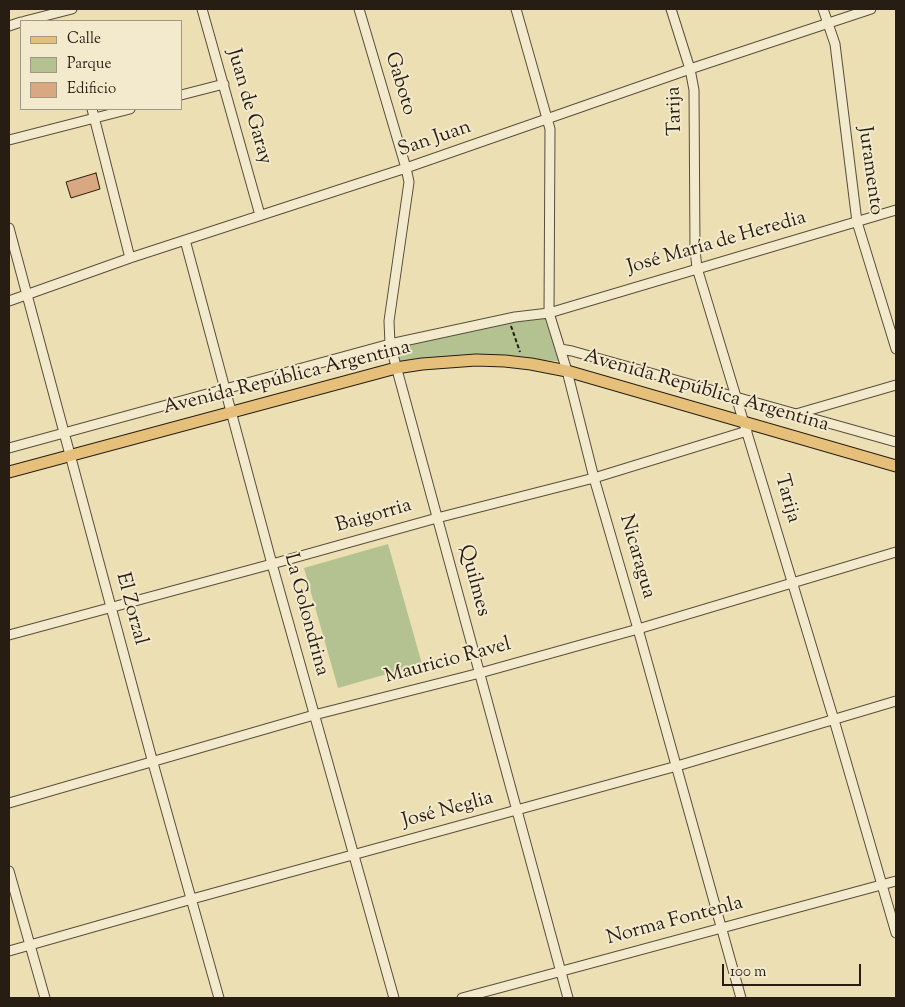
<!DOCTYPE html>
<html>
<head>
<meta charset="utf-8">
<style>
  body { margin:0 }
  #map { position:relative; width:905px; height:1007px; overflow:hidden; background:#ecdfb3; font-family:"Sorts Mill Goudy",serif }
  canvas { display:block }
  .frame { position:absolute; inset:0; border:10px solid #271d13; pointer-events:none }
  .legend { position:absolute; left:20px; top:20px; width:162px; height:90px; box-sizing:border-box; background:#f3eace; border:1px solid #a19883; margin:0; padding:6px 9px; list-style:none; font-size:15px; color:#271d13 }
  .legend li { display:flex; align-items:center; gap:10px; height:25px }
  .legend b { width:25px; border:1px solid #a19883 }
  .scale { position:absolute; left:722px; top:964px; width:139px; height:22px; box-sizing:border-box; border:2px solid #271d13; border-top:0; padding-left:6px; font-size:15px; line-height:18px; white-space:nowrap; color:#271d13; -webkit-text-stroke:4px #f3eace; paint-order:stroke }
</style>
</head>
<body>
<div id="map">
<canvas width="905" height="1007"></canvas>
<div class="frame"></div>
<ul class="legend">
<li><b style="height:6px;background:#e6c07a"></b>Calle</li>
<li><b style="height:14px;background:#b3c290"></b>Parque</li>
<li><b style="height:14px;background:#d9a882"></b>Edificio</li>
</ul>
<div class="scale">100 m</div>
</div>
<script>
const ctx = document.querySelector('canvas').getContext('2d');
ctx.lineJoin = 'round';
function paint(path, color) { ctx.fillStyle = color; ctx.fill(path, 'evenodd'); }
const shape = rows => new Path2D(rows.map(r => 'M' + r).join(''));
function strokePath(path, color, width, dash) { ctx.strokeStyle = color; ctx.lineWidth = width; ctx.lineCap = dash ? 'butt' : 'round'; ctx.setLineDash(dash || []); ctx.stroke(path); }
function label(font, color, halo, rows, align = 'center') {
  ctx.font = font + ' "Sorts Mill Goudy",serif'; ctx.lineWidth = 4; ctx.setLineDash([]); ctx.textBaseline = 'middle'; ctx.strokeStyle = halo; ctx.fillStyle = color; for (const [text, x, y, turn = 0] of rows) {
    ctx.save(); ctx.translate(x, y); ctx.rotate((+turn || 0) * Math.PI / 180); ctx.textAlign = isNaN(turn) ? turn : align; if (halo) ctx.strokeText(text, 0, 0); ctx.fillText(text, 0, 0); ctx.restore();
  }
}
const green = shape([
  [540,317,545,319,559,361,471,357,399,362,394,346],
  [388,544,422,664,338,688,304,568]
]);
const building = shape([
  [96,173,100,189,71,198,66,182,96,173]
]);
const path = shape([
  [511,326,520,352]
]);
const minor = shape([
  [202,9,260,215],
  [359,9,406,168,409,182,389,321,390,344,568,998],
  [516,9,550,129,549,313,567,371,594,478,638,629,741,998],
  [671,9,690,69,694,90,695,250,697,268,834,720,896,933],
  [823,9,835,44,857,222,896,349],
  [25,21,72,9],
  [9,26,21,22],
  [181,95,224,84],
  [92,109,130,258],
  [9,140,130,109],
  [9,228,153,763,219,998],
  [185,240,272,564,394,998],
  [9,301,130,258,406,168,690,69,871,9],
  [560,349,572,351,896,442],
  [796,414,896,385],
  [9,448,390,344,515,317,549,313,896,210],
  [9,635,272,564,437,518,594,478,747,431],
  [9,803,314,715,480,673,638,629,896,552],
  [9,871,45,998],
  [9,951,192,899,677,766,896,701],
  [462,998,896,881]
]);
const major = shape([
  [9,472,396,368,422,364,476,360,505,361,531,364,567,371,896,466]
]);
const streetNames = [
  ["Gaboto",399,84,73],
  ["Juan de Garay",248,107,74],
  ["Tarija",676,111,-92],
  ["San Juan",435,140,-19],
  ["Juramento",869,171,82],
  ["José María de Heredia",717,244,-16],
  ["Avenida República Argentina",287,379,-14],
  ["Avenida República Argentina",706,392,16],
  ["Tarija",786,499,74],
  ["Baigorria",374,517,-16],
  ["Nicaragua",636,557,74],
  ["Quilmes",473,581,75],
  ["El Zorzal",130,609,75],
  ["La Golondrina",305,615,75],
  ["Mauricio Ravel",448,662,-15],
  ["José Neglia",448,811,-15],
  ["Norma Fontenla",675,922,-15]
];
paint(green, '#b3c290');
paint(building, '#d9a882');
strokePath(building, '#271d13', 1);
strokePath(minor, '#584e3b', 11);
strokePath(major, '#271d13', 13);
strokePath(path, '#271d13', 2, [4, 2.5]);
strokePath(minor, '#f3eace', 9);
strokePath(major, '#e6c07a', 11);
label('20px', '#271d13', '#f3eace', streetNames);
</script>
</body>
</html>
